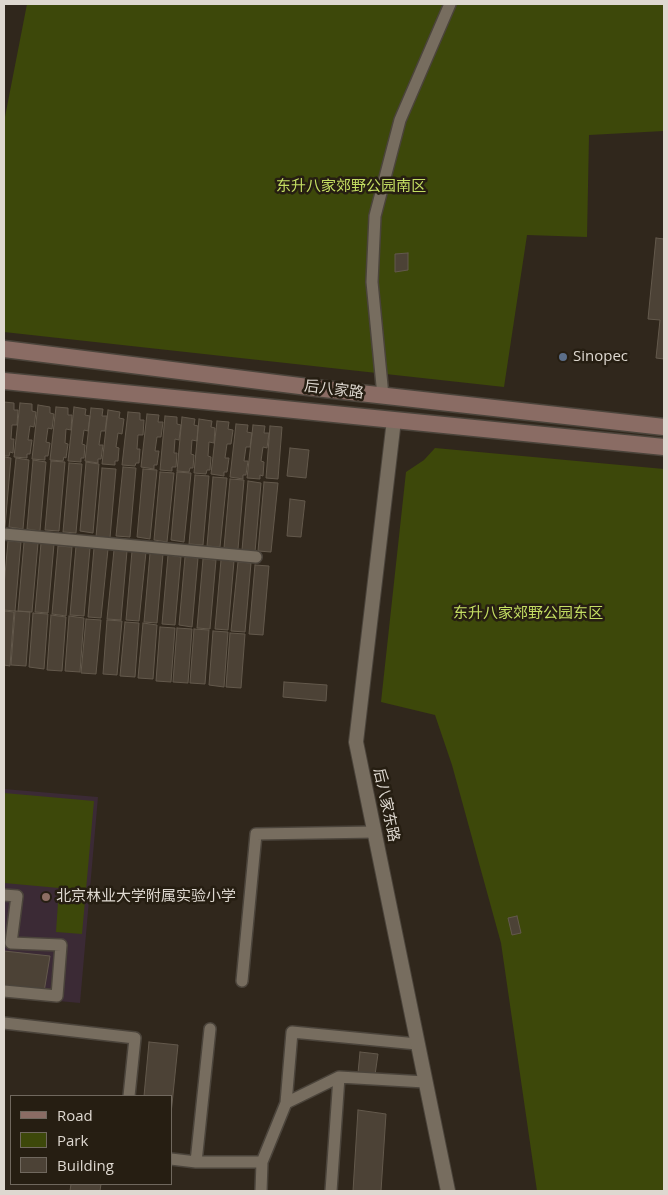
<!DOCTYPE html>
<html>
<head>
<meta charset="utf-8">
<style>
  body { margin:0 }
  #map { position:relative; width:668px; height:1195px; overflow:hidden; background:#30271c; font-family:"Open Sans",sans-serif }
  canvas { display:block }
  .frame { position:absolute; inset:0; border:5px solid #ded8d0; pointer-events:none }
  .legend { position:absolute; left:10px; top:1095px; width:162px; height:90px; box-sizing:border-box; background:#261e12; border:1px solid #70685e; margin:0; padding:6px 9px; list-style:none; font-size:15px; color:#ded8d0 }
  .legend li { display:flex; align-items:center; gap:10px; height:25px }
  .legend b { width:25px; border:1px solid #70685e }
</style>
</head>
<body>
<div id="map">
<canvas width="668" height="1195"></canvas>
<div class="frame"></div>
<ul class="legend">
<li><b style="height:6px;background:#8a6c64"></b>Road</li>
<li><b style="height:14px;background:#3d480a"></b>Park</li>
<li><b style="height:14px;background:#4c4236"></b>Building</li>
</ul>
</div>
<script>
const ctx = document.querySelector('canvas').getContext('2d');
ctx.lineJoin = 'round';
function paint(path, color) { ctx.fillStyle = color; ctx.fill(path, 'evenodd'); }
const shape = rows => new Path2D(rows.map(r => 'M' + r).join(''));
function strokePath(path, color, width, dash) { ctx.strokeStyle = color; ctx.lineWidth = width; ctx.lineCap = dash ? 'butt' : 'round'; ctx.setLineDash(dash || []); ctx.stroke(path); }
function label(font, color, halo, rows, align = 'center') {
  ctx.font = font + ' "Open Sans","Noto Sans SC",sans-serif'; ctx.lineWidth = 5; ctx.setLineDash([]); ctx.textBaseline = 'middle'; ctx.strokeStyle = halo; ctx.fillStyle = color; for (const [text, x, y, turn = 0] of rows) {
    ctx.save(); ctx.translate(x, y); ctx.rotate((+turn || 0) * Math.PI / 180); ctx.textAlign = isNaN(turn) ? turn : align; if (halo) ctx.strokeText(text, 0, 0); ctx.fillText(text, 0, 0); ctx.restore();
  }
}
const education = shape([
  [4,789,98,797,80,1003,4,996]
]);
const green = shape([
  [27,4,664,4,664,131,589,135,587,237,527,235,504,387,4,332,4,122],
  [435,448,664,469,664,1191,537,1191,501,943,452,765,435,715,381,702,406,472,424,460],
  [4,793,94,801,82,934,56,932,59,888,4,883]
]);
const building = shape([
  [656,238,664,239,664,359,656,358,660,320,648,319,656,238],
  [408,253,408,270,395,272,395,254,408,253],
  [4,402,14,403,14,410,18,410,17,425,12,425,11,439,14,439,13,453,10,452,9,456,4,456,4,402],
  [20,403,32,404,32,411,36,412,34,427,30,426,28,440,32,440,30,454,27,454,27,458,14,457,20,403],
  [38,405,50,407,50,413,54,414,52,429,48,428,46,442,50,443,48,456,45,456,45,460,32,459,38,405],
  [56,407,68,408,68,415,72,415,71,430,66,429,65,443,68,444,66,458,64,457,63,461,50,460,56,407],
  [74,407,86,409,85,415,90,416,88,431,84,430,82,444,85,445,84,458,81,458,81,462,68,461,74,407],
  [91,408,103,409,102,416,107,416,105,431,101,431,99,445,103,445,101,459,98,459,98,463,85,461,91,408],
  [108,410,120,412,119,418,124,419,122,434,118,433,116,447,119,448,118,461,115,461,115,465,102,464,108,410],
  [128,412,140,413,140,420,144,420,143,435,138,435,137,449,140,449,139,463,136,463,135,466,122,465,128,412],
  [147,414,159,415,158,422,163,422,161,437,157,437,155,451,159,451,157,465,154,465,154,469,141,467,147,414],
  [165,416,177,417,177,424,181,425,179,440,175,439,174,453,177,453,176,467,172,467,172,471,160,470,165,416],
  [182,417,195,419,194,425,198,426,197,441,192,440,191,454,194,455,193,468,190,468,189,472,177,471,182,417],
  [199,419,212,421,211,427,215,428,214,443,209,442,208,456,211,457,210,470,207,470,206,474,194,473,199,419],
  [217,421,229,422,228,429,233,430,231,444,227,444,225,458,229,458,227,472,224,472,224,476,211,474,217,421],
  [236,424,248,425,247,432,252,433,250,447,246,447,244,461,248,461,246,475,243,475,243,479,230,477,236,424],
  [253,425,265,426,264,433,269,433,267,448,263,447,261,461,264,462,263,476,260,475,260,479,247,478,253,425],
  [270,426,282,427,278,479,266,478,270,426],
  [290,448,309,450,306,478,287,476,290,448],
  [4,457,11,458,5,527,4,526,4,457],
  [16,458,29,460,23,529,9,527,16,458],
  [33,460,46,462,40,531,27,529,33,460],
  [51,461,65,462,59,531,45,530,51,461],
  [86,462,99,464,93,533,80,531,86,462],
  [69,463,82,464,76,533,63,532,69,463],
  [123,467,136,468,130,537,116,536,123,467],
  [102,468,116,469,110,538,96,537,102,468],
  [143,469,157,470,150,539,137,537,143,469],
  [160,472,174,473,167,542,154,540,160,472],
  [177,472,191,473,184,542,171,540,177,472],
  [195,475,209,476,203,545,189,544,195,475],
  [213,477,227,478,220,547,207,546,213,477],
  [230,479,244,480,238,549,224,548,230,479],
  [248,481,261,483,255,552,242,550,248,481],
  [264,482,278,483,271,552,258,551,264,482],
  [290,499,305,501,301,537,287,536,290,499],
  [8,541,21,542,15,611,4,610,4,586,8,541],
  [24,542,38,543,32,612,18,611,24,542],
  [41,543,54,544,48,613,35,612,41,543],
  [58,546,72,547,66,616,52,614,58,546],
  [76,546,90,548,84,616,70,615,76,546],
  [94,548,108,549,101,618,88,617,94,548],
  [114,550,127,551,121,620,107,619,114,550],
  [132,551,146,552,139,621,126,620,132,551],
  [150,553,163,554,157,623,144,622,150,553],
  [168,555,181,557,175,625,162,624,168,555],
  [185,557,198,558,192,627,179,625,185,557],
  [203,559,216,560,210,629,197,628,203,559],
  [221,560,234,561,228,630,215,629,221,560],
  [238,562,251,563,245,632,231,631,238,562],
  [255,565,269,566,263,635,249,634,255,565],
  [4,611,14,612,10,666,4,665,4,611],
  [15,611,30,612,26,666,11,665,15,611],
  [33,613,48,614,44,669,29,667,33,613],
  [51,615,66,617,62,671,47,670,51,615],
  [69,616,84,618,80,672,65,671,69,616],
  [86,619,101,620,96,674,81,673,86,619],
  [107,620,122,621,117,675,103,674,107,620],
  [125,622,139,623,135,677,120,676,125,622],
  [143,623,157,625,153,679,138,678,143,623],
  [160,627,175,628,171,682,156,681,160,627],
  [177,628,192,629,188,683,173,682,177,628],
  [194,629,209,630,205,684,190,683,194,629],
  [213,631,228,632,224,687,209,685,213,631],
  [230,633,245,634,241,688,226,687,230,633],
  [284,682,327,685,326,701,283,697,284,682],
  [517,916,521,933,512,935,508,918,517,916],
  [4,951,50,956,44,992,4,987,4,951],
  [149,1042,178,1045,171,1114,171,1096,144,1096,149,1042],
  [360,1052,378,1054,375,1075,358,1073,360,1052],
  [358,1110,386,1114,381,1191,353,1191,358,1110],
  [71,1184,101,1184,100,1191,70,1191,71,1184]
]);
const minor = shape([
  [383,396,372,282,375,216,400,120,450,4],
  [4,534,256,557],
  [4,895,17,896,11,943,61,945,57,996,4,991],
  [242,981,256,834,375,832],
  [4,1023,135,1038,129,1096],
  [286,1103,292,1032,417,1044],
  [171,1159,196,1162,262,1162,286,1103,339,1077],
  [196,1162,210,1029],
  [261,1191,262,1162],
  [331,1191,339,1077,425,1082]
]);
const tertiary = shape([
  [394,420,356,742,448,1191]
]);
const secondary = shape([
  [4,349,324,389,664,427],
  [4,381,664,447]
]);
const markers = [
  [563,357,5,"#5c6f8a"],
  [46,897,5,"#8d6e63"]
];
const parkNames = [
  ["东升八家郊野公园南区",351,187],
  ["东升八家郊野公园东区",528,614]
];
const poiNames = [
  ["Sinopec",573,357],
  ["北京林业大学附属实验小学",56,897]
];
const streetNames = [
  ["后八家路",334,390,7],
  ["后八家东路",386,805,78]
];
paint(education, '#3b2a35');
paint(green, '#3d480a');
paint(building, '#4c4236');
strokePath(building, '#63594c', 1);
strokePath(minor, '#4b443b', 14);
strokePath(tertiary, '#4b443b', 16);
strokePath(secondary, '#4b443b', 19);
strokePath(minor, '#776d5f', 11);
strokePath(tertiary, '#776d5f', 14);
strokePath(secondary, '#8a6c64', 16);
for (const [x, y, r, color] of markers) { const dot = new Path2D(); dot.arc(x, y, r, 0, 2 * Math.PI); ctx.fillStyle = color; ctx.fill(dot); strokePath(dot, '#261e12', 2); }
label('15px', '#c4de62', '#261e12', parkNames);
label('15px', '#ded8d0', '#261e12', poiNames, 'left');
label('15px', '#ded8d0', '#261e12', streetNames);
</script>
</body>
</html>
